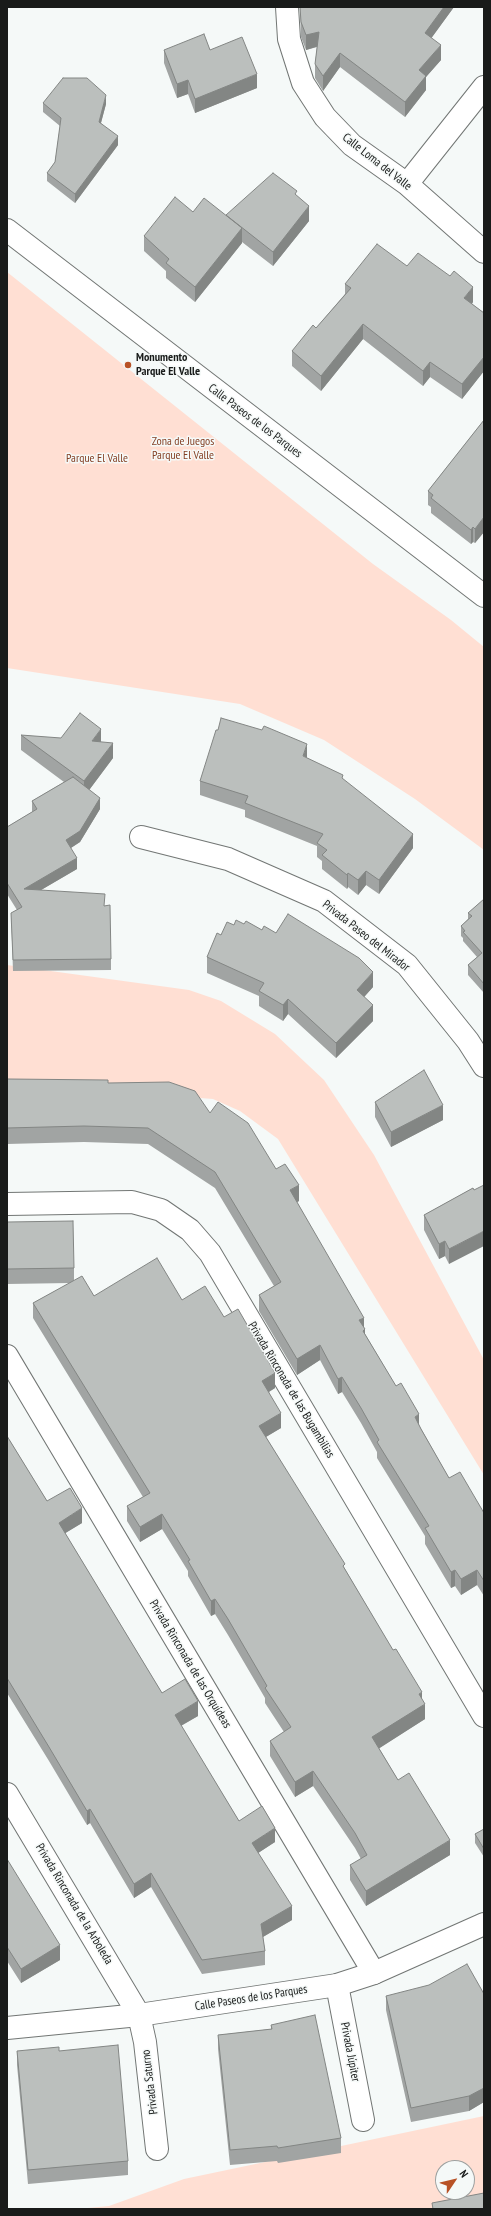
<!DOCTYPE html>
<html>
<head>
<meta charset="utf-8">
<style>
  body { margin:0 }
  #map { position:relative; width:491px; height:2216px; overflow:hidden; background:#f5f9f8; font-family:"PT Sans Narrow",sans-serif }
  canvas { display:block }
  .frame { position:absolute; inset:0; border:8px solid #191b1a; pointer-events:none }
  .north { position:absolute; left:435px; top:2160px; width:40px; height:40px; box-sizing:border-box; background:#f5f9f8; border:1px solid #9da09f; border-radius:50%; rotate:55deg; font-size:11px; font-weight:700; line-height:16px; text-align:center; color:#191b1a }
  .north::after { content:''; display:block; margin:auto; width:14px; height:18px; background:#b85226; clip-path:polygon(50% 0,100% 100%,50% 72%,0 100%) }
</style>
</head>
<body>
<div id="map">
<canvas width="491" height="2216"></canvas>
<div class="frame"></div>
<div class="north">N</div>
</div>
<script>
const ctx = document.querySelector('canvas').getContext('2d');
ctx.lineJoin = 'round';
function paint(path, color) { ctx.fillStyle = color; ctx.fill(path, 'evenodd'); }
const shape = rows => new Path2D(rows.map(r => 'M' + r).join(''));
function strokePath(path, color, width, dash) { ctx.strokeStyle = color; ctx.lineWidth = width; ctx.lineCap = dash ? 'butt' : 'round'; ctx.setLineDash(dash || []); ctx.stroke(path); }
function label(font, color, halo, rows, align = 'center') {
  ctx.font = font + ' "PT Sans Narrow",sans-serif'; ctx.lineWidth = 3; ctx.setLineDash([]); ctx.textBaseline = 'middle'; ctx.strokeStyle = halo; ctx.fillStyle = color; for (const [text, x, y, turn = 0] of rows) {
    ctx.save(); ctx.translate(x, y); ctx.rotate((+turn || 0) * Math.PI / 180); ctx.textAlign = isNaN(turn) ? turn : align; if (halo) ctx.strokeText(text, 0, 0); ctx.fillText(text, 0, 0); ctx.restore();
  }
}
const green = shape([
  [7,272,373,564,451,620,484,647,484,850,415,799,324,740,240,704,7,668],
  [7,965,189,990,221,1001,275,1034,324,1080,374,1155,484,1360,484,1475,278,1139,240,1111,213,1099,7,1083],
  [484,2116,484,2193,440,2209,77,2209,109,2206,184,2179],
  [443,2168,467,2168,467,2192,443,2192]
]);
const street = shape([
  [287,7,289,39,303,83,325,117,352,145,407,184,484,252],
  [407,184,484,87],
  [141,837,228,859,324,901,407,965,468,1041,484,1066],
  [7,1204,132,1202,161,1210,190,1230,210,1253,484,1716],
  [7,1356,374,1973],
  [7,1794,139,2015,145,2042,157,2149],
  [337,1985,363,2120]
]);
const secondary = shape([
  [7,230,484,596],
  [7,2028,139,2015,337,1985,374,1973,484,1924]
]);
const wall = shape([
  [300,7,454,7,431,38,441,60,426,77,426,90,405,117,340,67,323,91,315,78,315,64,317,47,306,50,301,37],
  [164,50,210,50,257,88,195,113,188,94,177,98,164,63],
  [43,103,106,104,101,123,118,145,75,203,47,181,47,173,55,162,60,126,43,112],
  [297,196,309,221,273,266,242,242,242,243,195,302,166,278,166,271,144,251,144,236,193,212,226,215],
  [407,266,473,302,472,304,484,313,484,371,462,399,430,377,423,386,363,339,321,391,292,366,292,351,316,328,345,294,345,284],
  [484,420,484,532,475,543,473,542,471,544,431,513,431,507,428,505,428,491],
  [21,735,101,742,113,758,89,790,100,809,80,842,71,848,77,869,41,890,105,906,111,959,111,970,13,971,11,913,17,910,7,894,7,827,32,812,32,801,64,782,21,750],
  [307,758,343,779,413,848,379,894,366,885,358,895,348,887,347,889,322,869,322,861,317,857,317,846,245,817,245,810,200,795,200,781],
  [484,899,484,993,468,975,468,965,477,957,463,941,463,938,461,936,461,926,468,919,468,913],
  [244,924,262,930,373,987,364,997,373,1021,336,1058,288,1014,283,1021,259,1006,259,996,207,973,207,957,221,935,234,925],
  [7,1079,108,1083,210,1113,276,1169,299,1201,297,1202,364,1328,365,1334,419,1425,449,1478,484,1513,484,1596,477,1585,461,1595,455,1586,451,1588,425,1544,425,1536,377,1458,377,1452,361,1423,342,1392,338,1394,320,1360,297,1375,259,1311,259,1295,274,1286,215,1188,148,1144,84,1142,7,1144],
  [375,1102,443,1120,391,1147,375,1117],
  [473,1188,449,1264,445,1256,439,1259,424,1230,424,1215],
  [7,1222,74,1268,74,1281,94,1296,182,1300,224,1317,275,1388,269,1392,281,1428,266,1437,345,1569,422,1700,425,1719,379,1748,398,1780,450,1855,366,1906,350,1880,350,1865,361,1859,355,1848,313,1786,295,1797,270,1756,270,1741,284,1732,265,1703,265,1698,228,1635,215,1614,211,1616,188,1576,188,1571,162,1529,140,1542,127,1521,127,1506,143,1497,33,1318,33,1303,70,1283,7,1284],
  [7,1436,47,1501,82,1523,65,1533,162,1693,198,1716,181,1726,239,1821,275,1842,258,1853,292,1920,263,1937,265,1951,265,1965,202,1974,151,1887,134,1898,90,1823,87,1825,49,1761,7,1693],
  [484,1829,484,1857,475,1843,475,1834],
  [7,1859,60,1960,21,1983,7,1961],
  [484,1994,484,2102,469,2111,411,2122,386,2010,386,1996],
  [271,2025,341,2138,341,2153,278,2163,277,2161,230,2165,218,2049,218,2035,271,2029],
  [17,2051,59,2051,128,2161,128,2175,28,2184,17,2065]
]);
const shadedWall = shape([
  [444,7,454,7,425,47,425,33],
  [319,32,319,46,306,50,306,35],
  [441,45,441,60,426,77,426,90,405,117,405,102,419,70],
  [340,53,340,67,323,91,323,76],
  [257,74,257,88,195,113,195,99],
  [188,80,188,94,177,98,177,84],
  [106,95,106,104,99,130,99,122],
  [118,136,118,145,75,203,75,194],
  [309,206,309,221,273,266,273,252],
  [242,228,242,243,195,302,195,287],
  [473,287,473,302,464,313,464,298],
  [363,324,363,339,321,391,321,376],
  [484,357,484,371,462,399,462,384],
  [430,362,430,377,423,386,423,371],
  [484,517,484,532,475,543,475,529],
  [473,527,473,542,471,544,471,530],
  [101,729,101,744,92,741],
  [113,743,113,758,84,797,84,781],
  [307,744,307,758,303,756],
  [100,798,100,809,80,842,66,851,66,840],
  [413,834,413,848,379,894,379,880],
  [77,858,77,869,24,900,24,889],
  [366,871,366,885,358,895,358,880],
  [348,873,348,887,347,889,347,875],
  [373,972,373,987,357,1005,357,990],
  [288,999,288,1014,283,1021,283,1005],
  [373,1005,373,1021,336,1058,336,1043],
  [443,1105,443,1120,391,1147,391,1132],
  [299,1185,299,1201,290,1206,290,1190],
  [484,1231,484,1246,449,1264,449,1249],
  [445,1241,445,1256,439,1259,439,1244],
  [364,1318,364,1330,365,1329,365,1345,359,1320],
  [320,1345,320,1360,297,1375,297,1359],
  [275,1373,275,1388,262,1396,262,1381],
  [342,1377,342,1392,338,1394,338,1379],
  [281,1413,281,1428,259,1441,259,1426],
  [419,1414,419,1430,415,1417],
  [82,1508,82,1523,59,1537,59,1523],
  [162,1514,162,1529,140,1542,140,1527],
  [455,1570,455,1586,451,1588,451,1572],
  [477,1570,477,1585,461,1595,461,1579],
  [215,1599,215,1614,211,1616,211,1601],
  [422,1692,422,1706,425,1704,425,1719,372,1753,372,1737,419,1694],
  [198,1701,198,1716,175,1729,175,1715],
  [313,1771,313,1786,295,1797,295,1782],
  [90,1809,90,1823,87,1825,87,1811],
  [275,1828,275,1842,252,1857,252,1843],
  [450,1840,450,1855,366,1906,366,1891],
  [151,1873,151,1887,134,1898,134,1884],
  [292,1906,292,1920,261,1938,261,1924],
  [60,1945,60,1960,21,1983,21,1969],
  [484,2088,484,2102,469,2111,469,2096]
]);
const building = shape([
  [300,7,444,7,425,33,441,45,419,70,426,76,405,102,340,53,323,76,315,64,319,32,306,35,301,22,300,7],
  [204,34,210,50,242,37,257,74,195,99,188,80,177,84,164,50,204,34],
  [63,78,87,78,106,95,99,122,118,136,75,194,47,173,55,162,61,118,43,103,63,78],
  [273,173,297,191,295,194,309,206,273,252,226,215,273,173],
  [175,197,193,212,204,198,242,228,195,287,166,263,169,259,144,236,175,197],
  [377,244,407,266,418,253,450,276,454,271,473,287,464,298,484,313,484,357,462,384,430,362,423,371,363,324,321,376,292,351,313,325,316,328,351,288,345,284,377,244],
  [484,420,484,517,475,529,473,527,471,530,431,498,433,495,428,491,484,420],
  [80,713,101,729,92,741,113,743,84,781,21,735,61,738,80,713],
  [221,718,262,730,264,726,307,744,303,756,343,775,342,778,413,834,379,880,366,871,358,880,348,873,347,875,322,855,327,850,317,843,323,834,245,803,248,796,200,781,216,730,218,730,221,718],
  [73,777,100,798,80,831,66,840,77,858,24,889,105,894,104,906,110,905,111,959,13,960,11,913,22,907,7,883,7,827,37,809,32,801,73,777],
  [484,899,484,984,468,965,482,953,463,932,465,931,461,926,472,916,468,913,484,899],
  [288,914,359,958,373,972,357,990,373,1005,336,1043,288,999,283,1005,259,991,264,983,207,957,217,933,221,935,227,922,234,925,236,920,244,924,246,921,262,930,264,926,276,933,288,914],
  [424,1070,443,1105,391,1132,375,1102,424,1070],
  [7,1079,108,1080,108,1083,169,1082,195,1091,210,1113,218,1102,248,1123,276,1169,285,1164,299,1185,290,1190,364,1318,359,1320,365,1329,363,1331,396,1386,401,1383,419,1414,415,1417,421,1429,449,1478,460,1472,484,1513,484,1581,477,1570,461,1579,455,1570,451,1572,425,1528,429,1526,377,1442,379,1440,361,1408,342,1377,338,1379,320,1345,297,1359,259,1295,281,1282,215,1172,148,1128,84,1126,7,1128,7,1079],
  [484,1185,484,1231,449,1249,445,1241,439,1244,424,1215,473,1188,474,1190,484,1185],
  [73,1221,74,1268,7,1269,7,1222,73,1221],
  [157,1258,182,1300,205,1286,224,1317,238,1309,275,1373,262,1381,281,1413,259,1426,345,1564,343,1566,393,1650,396,1649,422,1692,419,1694,425,1704,372,1737,398,1780,409,1773,450,1840,366,1891,350,1865,367,1855,355,1833,313,1771,295,1782,270,1741,291,1727,265,1688,267,1686,228,1619,215,1599,211,1601,188,1561,190,1560,162,1514,140,1527,127,1506,150,1493,33,1303,82,1276,94,1296,157,1258],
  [7,1436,47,1501,70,1488,82,1508,59,1523,162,1693,185,1679,198,1701,175,1715,239,1821,262,1806,275,1828,252,1843,292,1906,261,1924,265,1951,202,1960,151,1873,134,1884,90,1809,87,1811,49,1747,7,1678,7,1436],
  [484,1829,484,1849,475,1834,484,1829],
  [7,1859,60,1945,21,1969,7,1947,7,1859],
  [467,1964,484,1994,484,2088,469,2096,411,2108,386,1996,429,1985,467,1964],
  [315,2015,341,2138,278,2148,277,2146,230,2150,218,2035,272,2029,271,2025,315,2015],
  [118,2045,128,2161,28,2170,17,2051,59,2047,59,2051,118,2045],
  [484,2193,484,2209,433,2209,432,2203,484,2193]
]);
const markers = [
  [128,365,4,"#b85226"]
];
const streetNames = [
  ["Calle Loma del Valle",377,162,38],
  ["Calle Paseos de los Parques",255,421,37],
  ["Privada Paseo del Mirador",366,936,38],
  ["Privada Rinconada de las Bugambilias",291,1390,59],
  ["Privada Rinconada de las Orquídeas",190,1664,59],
  ["Privada Rinconada de la Arboleda",74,1904,59],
  ["Calle Paseos de los Parques",251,1998,-9],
  ["Privada Júpiter",350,2052,79],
  ["Privada Saturno",150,2082,-97]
];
const poiNames = [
  ["Monumento",136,358],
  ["Parque El Valle",136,372]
];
const parkNames = [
  ["Zona de Juegos",183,442],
  ["Parque El Valle",183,456],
  ["Parque El Valle",97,459]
];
paint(green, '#ffdfd3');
strokePath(street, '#727674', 24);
strokePath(secondary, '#727674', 24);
strokePath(street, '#fff', 22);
strokePath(secondary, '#fff', 22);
paint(wall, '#a1a4a3');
paint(shadedWall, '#838684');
paint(building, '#bbbfbd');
strokePath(building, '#838684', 1);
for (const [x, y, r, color] of markers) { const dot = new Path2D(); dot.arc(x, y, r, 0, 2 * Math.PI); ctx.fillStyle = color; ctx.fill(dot); strokePath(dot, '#f5f9f8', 1.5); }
label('12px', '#191b1a', '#f5f9f8', streetNames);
label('bold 12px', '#191b1a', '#f5f9f8', poiNames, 'left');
label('12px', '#843f23', '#f5f9f8', parkNames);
</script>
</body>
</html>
